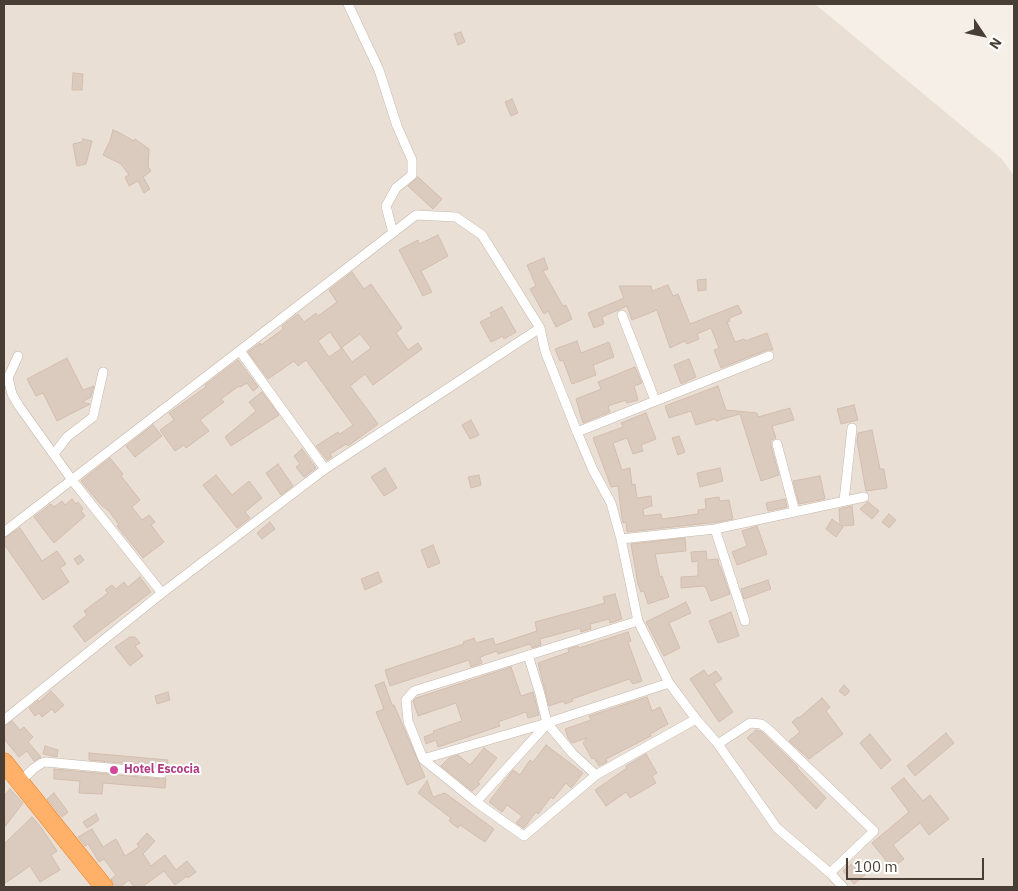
<!DOCTYPE html>
<html>
<head>
<meta charset="utf-8">
<style>
  body { margin:0 }
  #map { position:relative; width:1018px; height:891px; overflow:hidden; background:#f5efe7; font-family:"IBM Plex Sans",sans-serif }
  canvas { display:block }
  .frame { position:absolute; inset:0; border:5px solid #493e35; pointer-events:none }
  .north { position:absolute; left:958px; top:10px; width:50px; height:50px; -webkit-text-stroke:4px #fff; paint-order:stroke; rotate:124deg; font-size:14px; font-weight:700; line-height:20px; text-align:center; color:#493e35 }
  .north::after { content:''; display:block; margin:auto; width:18px; height:22px; background:#493e35; clip-path:polygon(50% 0,100% 100%,50% 72%,0 100%) }
  .scale { position:absolute; left:846px; top:858px; width:138px; height:22px; box-sizing:border-box; border:2px solid #493e35; border-top:0; padding-left:6px; font-size:15px; line-height:18px; white-space:nowrap; color:#493e35; -webkit-text-stroke:4px #fff; paint-order:stroke }
</style>
</head>
<body>
<div id="map">
<canvas width="1018" height="891"></canvas>
<div class="frame"></div>
<div class="north">N</div>
<div class="scale">100 m</div>
</div>
<script>
const ctx = document.querySelector('canvas').getContext('2d');
ctx.lineJoin = 'round';
function paint(path, color) { ctx.fillStyle = color; ctx.fill(path, 'evenodd'); }
const shape = rows => new Path2D(rows.map(r => 'M' + r).join(''));
function strokePath(path, color, width, dash) { ctx.strokeStyle = color; ctx.lineWidth = width; ctx.lineCap = dash ? 'butt' : 'round'; ctx.setLineDash(dash || []); ctx.stroke(path); }
function label(font, color, halo, rows, align = 'center') {
  ctx.font = font + ' "IBM Plex Sans",sans-serif'; ctx.lineWidth = 4; ctx.setLineDash([]); ctx.textBaseline = 'middle'; ctx.strokeStyle = halo; ctx.fillStyle = color; for (const [text, x, y, turn = 0] of rows) {
    ctx.save(); ctx.translate(x, y); ctx.rotate((+turn || 0) * Math.PI / 180); ctx.textAlign = isNaN(turn) ? turn : align; if (halo) ctx.strokeText(text, 0, 0); ctx.fillText(text, 0, 0); ctx.restore();
  }
}
const residential = shape([
  [4,4,815,4,1002,159,1014,176,1014,887,4,887]
]);
const building = shape([
  [461,32,465,42,458,45,454,34,461,32],
  [73,73,83,74,82,90,72,90,73,73],
  [512,99,518,113,511,116,505,102,512,99],
  [113,130,118,132,134,141,135,139,149,149,148,167,151,171,143,177,150,189,144,193,138,181,129,186,125,177,129,175,121,164,103,155,110,141,113,130],
  [83,139,92,141,86,164,77,166,73,144,82,142,83,139],
  [418,177,442,199,433,209,408,186,418,177],
  [438,235,448,256,421,271,432,292,423,296,399,250,418,240,419,244,438,235],
  [544,258,548,269,543,271,563,306,566,305,572,319,556,327,548,311,544,314,530,289,536,286,527,265,544,258],
  [352,272,364,289,371,284,402,328,396,333,408,350,418,343,422,349,373,385,365,374,350,386,378,424,348,446,346,444,330,454,332,457,327,460,316,446,338,432,340,434,353,425,306,360,298,366,294,361,268,379,248,352,260,343,261,345,275,335,283,329,282,326,298,314,304,322,316,313,318,316,337,302,329,290,352,272],
  [330,332,341,348,360,334,371,348,352,362,342,348,329,357,318,341,330,332],
  [706,279,706,290,698,291,697,280,706,279],
  [668,285,673,296,678,294,690,324,738,305,742,313,729,318,730,321,727,322,735,342,744,339,745,341,767,333,773,350,767,350,721,368,714,350,719,348,711,328,697,334,699,339,687,344,685,341,670,348,657,310,632,320,627,306,602,317,604,324,594,328,588,313,624,298,619,286,651,286,652,291,668,285],
  [502,307,516,332,504,339,503,336,491,342,480,322,492,316,490,313,502,307],
  [577,341,581,353,609,342,614,357,593,365,596,375,572,384,563,360,560,361,555,349,577,341],
  [67,358,83,390,94,386,91,397,82,402,90,404,57,421,43,393,36,396,27,379,67,358],
  [689,359,696,377,681,384,674,365,689,359],
  [238,360,258,387,253,391,247,383,240,387,239,386,221,399,224,402,200,420,209,431,186,448,184,445,175,451,160,430,174,420,169,413,206,387,205,385,238,360],
  [635,367,642,383,634,386,638,400,627,403,626,400,608,406,610,412,583,423,576,399,601,389,598,382,635,367],
  [718,386,726,410,757,413,758,417,790,408,794,420,772,426,776,438,771,440,771,446,779,475,761,481,740,414,716,421,715,419,696,425,691,411,669,418,665,406,718,386],
  [262,392,279,415,231,446,225,437,256,411,249,402,262,392],
  [854,405,858,420,841,424,837,409,854,405],
  [646,413,656,439,641,445,643,451,633,454,627,438,613,443,622,470,630,468,632,485,635,484,637,498,651,496,652,506,643,509,644,516,661,514,662,519,698,514,698,510,706,509,705,499,719,497,720,501,729,500,733,519,718,522,627,532,626,522,623,523,622,519,618,486,611,487,593,438,623,427,621,423,646,413],
  [471,420,479,435,470,439,462,425,471,420],
  [153,425,162,436,135,457,126,446,153,425],
  [872,430,880,469,884,469,887,488,866,491,857,441,858,433,872,430],
  [679,436,685,452,678,455,672,438,679,436],
  [302,449,316,468,304,477,296,467,300,464,294,456,302,449],
  [110,458,123,474,121,476,140,500,132,507,142,520,149,515,155,522,151,525,164,542,143,558,117,526,119,525,109,511,101,505,81,481,110,458],
  [278,464,293,486,281,495,266,473,278,464],
  [385,468,397,488,384,496,371,477,385,468],
  [720,468,723,481,700,487,697,473,720,468],
  [216,475,232,495,249,481,262,498,245,512,250,518,237,528,203,485,216,475],
  [479,475,481,485,471,488,468,477,479,475],
  [820,476,825,499,799,504,793,481,820,476],
  [72,499,76,504,78,502,83,509,81,511,85,516,54,543,34,517,51,504,54,507,62,501,65,505,72,499],
  [785,499,787,507,768,511,766,503,785,499],
  [868,502,879,511,872,519,860,509,868,502],
  [852,506,854,525,841,526,843,527,836,537,826,529,832,519,840,525,839,509,852,506],
  [889,514,896,520,889,528,882,522,889,514],
  [270,522,275,529,262,539,257,533,270,522],
  [757,526,767,554,737,565,732,552,747,546,742,531,757,526],
  [20,528,42,561,57,551,66,564,60,568,69,582,43,600,4,544,4,538,20,528],
  [685,538,686,551,655,554,660,577,662,576,669,597,648,604,644,591,641,592,638,584,631,544,685,538],
  [433,545,440,563,428,568,421,550,433,545],
  [706,551,707,560,718,559,719,566,720,566,730,594,711,601,706,588,703,586,681,588,681,577,698,576,698,561,692,562,691,552,706,551],
  [80,555,84,560,78,565,74,559,80,555],
  [378,572,382,582,365,590,361,579,378,572],
  [140,577,151,592,85,642,73,626,87,615,84,611,108,593,105,590,112,585,116,589,124,582,128,587,140,577],
  [768,580,771,589,744,599,741,589,768,580],
  [615,594,622,619,610,623,609,619,590,624,591,629,581,632,580,628,540,639,541,645,532,648,530,644,498,654,497,651,480,657,482,663,471,667,469,660,390,686,385,670,464,644,463,642,474,638,476,643,493,638,495,645,537,631,535,622,605,603,603,597,615,594],
  [686,602,691,613,669,623,680,648,664,656,646,622,686,602],
  [731,612,739,636,718,643,709,621,731,612],
  [628,632,631,641,628,642,642,681,633,684,629,679,572,699,573,701,565,704,564,701,549,706,538,663,569,652,568,649,578,646,579,648,628,632],
  [130,637,135,637,140,643,135,646,143,656,130,666,115,647,130,637],
  [511,667,521,696,533,692,539,715,528,718,526,712,498,722,500,726,438,747,436,740,426,744,424,737,434,733,433,731,462,721,456,703,418,716,413,701,416,698,511,667],
  [704,670,708,676,716,671,722,679,714,684,733,712,719,722,690,679,704,670],
  [384,682,392,705,394,705,425,777,407,785,376,712,384,709,375,685,384,682],
  [844,685,850,691,845,696,839,691,844,685],
  [51,691,64,705,55,713,52,709,42,717,39,713,35,716,29,708,38,700,39,702,51,691],
  [168,692,170,700,157,704,155,696,168,692],
  [647,697,652,711,660,707,668,724,650,734,651,736,606,759,607,762,599,766,594,758,592,759,583,743,587,738,572,743,568,738,565,729,591,720,589,716,647,697],
  [822,698,830,707,826,711,843,734,809,759,789,741,800,732,792,722,798,717,799,718,822,698],
  [12,721,20,730,24,727,33,737,28,742,41,757,34,761,27,751,19,757,4,739,4,726,12,721],
  [756,730,762,732,798,767,797,768,826,798,816,809,747,738,756,730],
  [946,733,954,743,915,776,907,766,946,733],
  [870,734,891,760,881,769,860,743,870,734],
  [546,745,583,773,571,788,566,783,553,799,551,797,538,814,536,812,524,828,516,823,522,816,507,805,502,812,489,802,513,770,520,775,530,760,533,762,546,745],
  [45,746,58,750,57,757,43,754,45,746],
  [484,748,497,758,478,782,480,784,472,791,441,766,449,758,458,755,470,765,484,748],
  [89,753,168,760,167,769,163,767,89,760,89,753],
  [646,754,657,773,652,776,656,783,630,798,626,792,606,806,595,790,627,768,626,766,646,754],
  [54,769,161,779,166,778,165,788,103,783,102,794,79,793,80,781,54,779,54,769],
  [904,778,923,801,930,795,949,819,929,835,920,823,893,845,904,859,892,868,872,843,909,812,891,788,904,778],
  [427,781,433,797,445,793,494,829,485,842,460,825,458,828,449,821,451,818,418,793,427,781],
  [10,789,23,803,4,828,4,796,10,789],
  [54,793,68,812,62,817,47,799,54,793],
  [96,814,99,820,87,828,83,822,96,814],
  [32,817,40,826,57,851,51,855,60,870,40,882,30,866,4,884,4,844,32,817],
  [92,829,103,847,116,839,125,856,139,847,137,844,147,833,155,841,143,854,151,866,165,855,176,870,187,861,196,872,188,878,187,876,175,885,164,871,142,887,134,887,129,880,120,887,116,887,111,879,116,875,104,859,99,862,88,844,85,846,78,837,92,829],
  [854,862,865,875,854,884,843,871,854,862]
]);
const street = shape([
  [348,4,379,70,397,126,412,160,412,175,396,188,386,206,393,233],
  [622,315,655,400],
  [240,351,325,469],
  [18,356,8,378,12,394,19,406,72,480,162,593],
  [577,432,769,356],
  [777,444,795,512],
  [54,454,67,437,93,417,103,372],
  [844,501,852,428],
  [715,529,745,621],
  [4,532,416,215,456,217,482,235,540,328,545,351,577,432,593,470,611,503,621,539,638,621,669,683,696,719,718,744,777,828,830,873,843,887],
  [621,539,715,529,864,497],
  [638,621,414,691,406,700,408,721,423,759,476,802,524,836,596,775,696,719],
  [528,655,540,694,547,723,573,754,596,775],
  [4,720,162,593,325,469,540,328],
  [718,744,750,723,761,724,768,729,874,831,830,873],
  [423,759,547,723,669,683],
  [20,782,33,769,42,763,46,762,162,773],
  [476,802,547,724]
]);
const highway = shape([
  [4,762,104,887]
]);
const markers = [
  [114,770,5,"#d1479c"]
];
const hotelNames = [
  ["Hotel Escocia",124,770]
];
paint(residential, '#eadfd5');
paint(building, '#dbcbbe');
strokePath(building, '#d4beae', 1);
strokePath(street, '#c5b7ac', 10);
strokePath(highway, '#ee8129', 19);
strokePath(street, '#fff', 9);
strokePath(highway, '#ffb169', 18);
for (const [x, y, r, color] of markers) { const dot = new Path2D(); dot.arc(x, y, r, 0, 2 * Math.PI); ctx.fillStyle = color; ctx.fill(dot); strokePath(dot, '#fff', 2); }
label('bold 12px', '#b23c85', '#fff', hotelNames, 'left');
</script>
</body>
</html>
